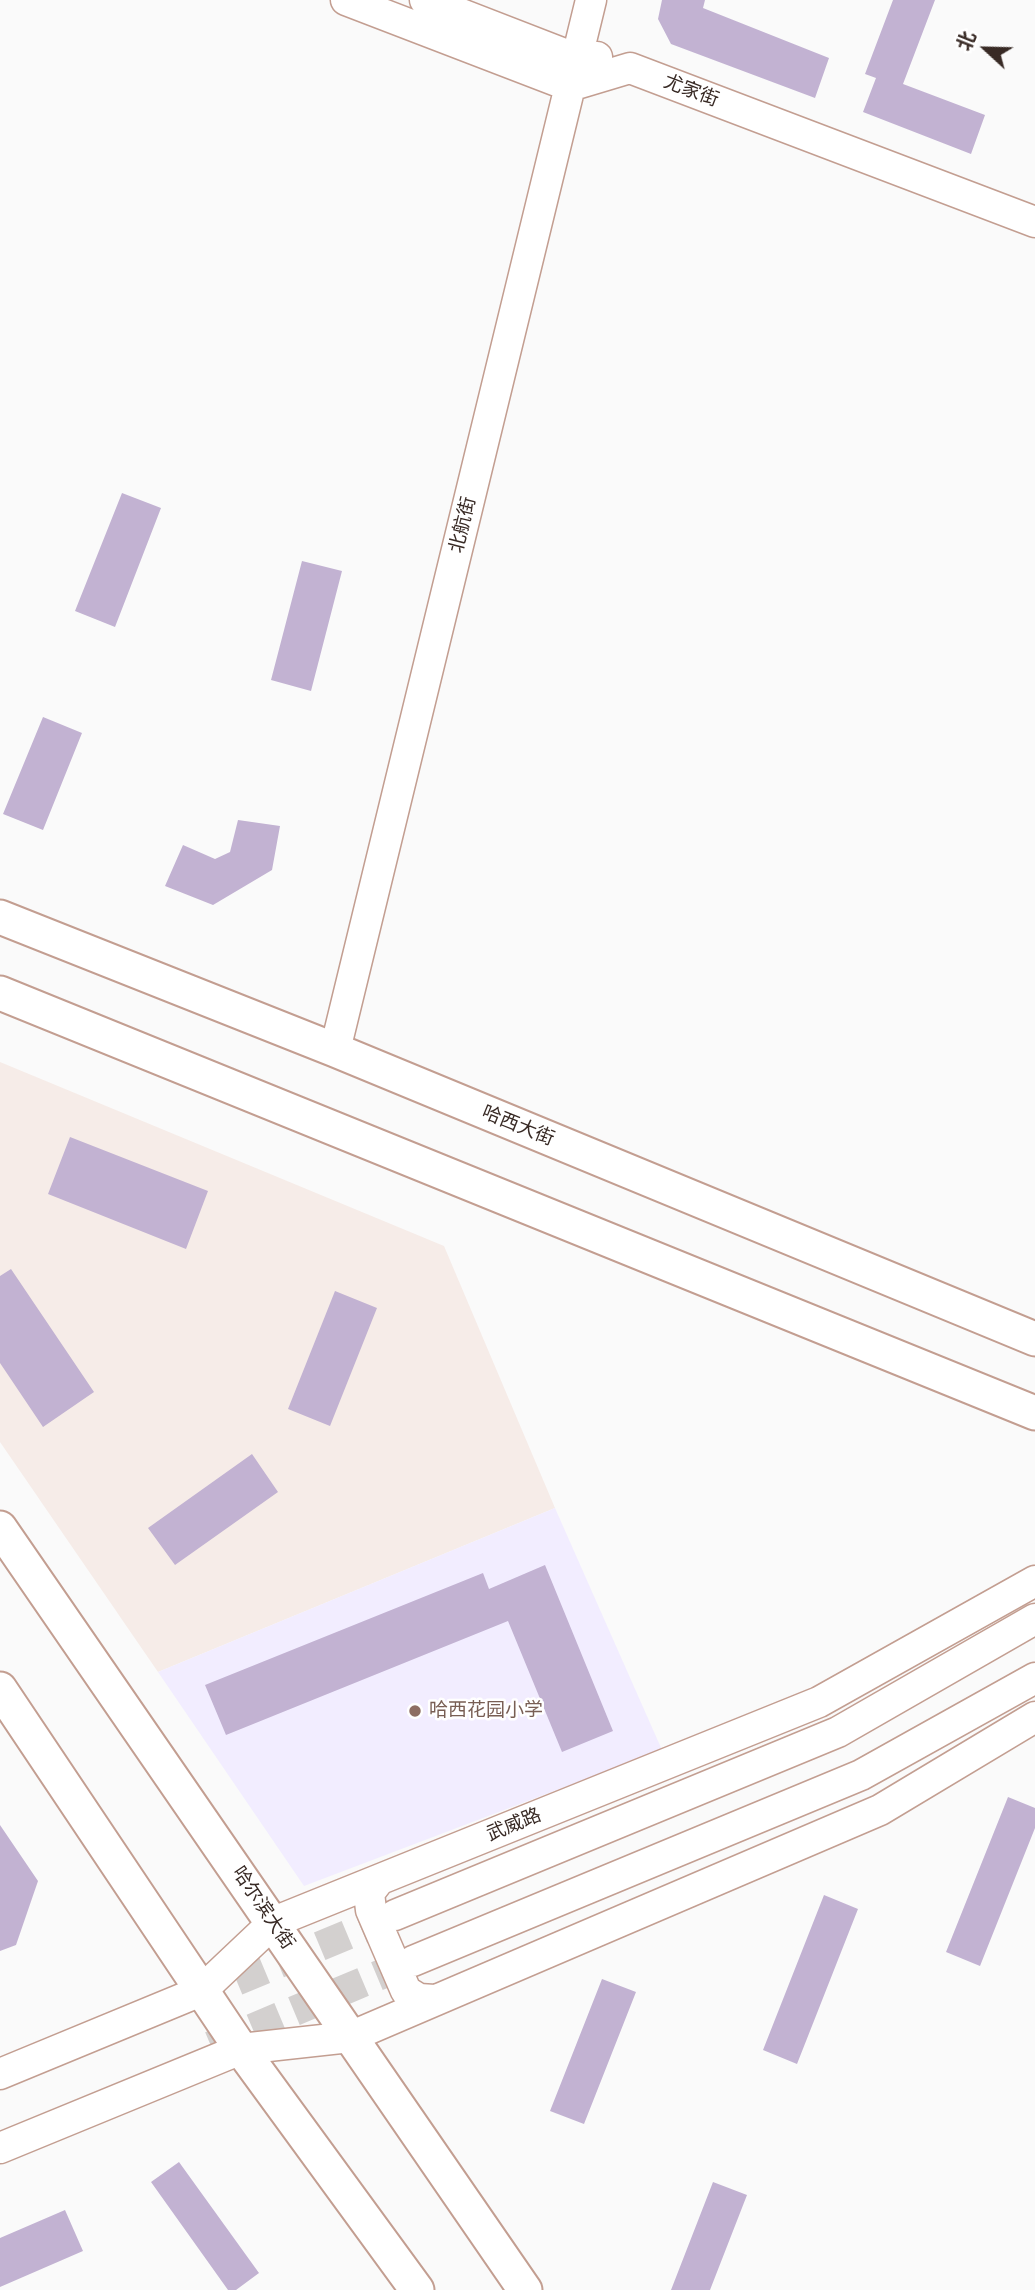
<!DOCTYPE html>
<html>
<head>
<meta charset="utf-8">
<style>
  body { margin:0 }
  #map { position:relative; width:1035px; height:2290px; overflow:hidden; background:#fafafa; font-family:Rubik,"Noto Sans SC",sans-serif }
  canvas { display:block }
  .north { position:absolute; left:951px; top:14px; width:70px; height:70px; -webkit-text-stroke:5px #fff; paint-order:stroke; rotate:292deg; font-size:19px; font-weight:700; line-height:28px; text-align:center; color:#382a25 }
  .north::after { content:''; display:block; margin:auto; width:24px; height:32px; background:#382a25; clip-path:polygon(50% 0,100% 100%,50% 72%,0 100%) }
</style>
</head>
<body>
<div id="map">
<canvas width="1035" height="2290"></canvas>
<div class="north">北</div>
</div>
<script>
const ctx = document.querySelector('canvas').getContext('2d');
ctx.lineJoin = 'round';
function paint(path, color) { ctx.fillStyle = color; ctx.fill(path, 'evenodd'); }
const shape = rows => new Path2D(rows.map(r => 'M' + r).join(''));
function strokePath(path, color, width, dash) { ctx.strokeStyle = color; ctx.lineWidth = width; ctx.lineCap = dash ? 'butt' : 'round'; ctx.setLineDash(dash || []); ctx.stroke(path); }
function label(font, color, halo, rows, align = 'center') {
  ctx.font = font + ' Rubik,"Noto Sans SC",sans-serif'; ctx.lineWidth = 5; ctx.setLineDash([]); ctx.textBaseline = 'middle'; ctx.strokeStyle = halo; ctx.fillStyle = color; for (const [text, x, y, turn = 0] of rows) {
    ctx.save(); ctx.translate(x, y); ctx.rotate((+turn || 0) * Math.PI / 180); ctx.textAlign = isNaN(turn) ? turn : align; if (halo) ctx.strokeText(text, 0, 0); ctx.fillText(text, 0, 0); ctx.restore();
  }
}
const built = shape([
  [0,1062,444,1246,555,1508,158,1672,0,1442]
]);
const education = shape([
  [555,1508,662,1750,304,1886,158,1672]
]);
const building = shape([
  [662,0,705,0,703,8,829,58,815,98,671,44,658,19],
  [893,0,935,0,903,84,985,115,971,154,863,112,876,78,865,74],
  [122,493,161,508,115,627,75,611],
  [302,561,342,571,311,691,271,680],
  [43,717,82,733,43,830,3,814],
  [238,820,280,826,272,870,213,905,165,886,183,845,215,859,230,852],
  [70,1137,208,1191,186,1249,48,1194],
  [11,1269,94,1392,43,1427,0,1363,0,1276],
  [335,1291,377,1308,330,1426,288,1409],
  [252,1454,278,1492,175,1565,148,1528],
  [545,1565,613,1731,562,1752,508,1621,226,1735,205,1685,483,1573,489,1589],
  [1008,1797,1035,1808,1035,1828,980,1966,946,1952],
  [0,1825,38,1881,16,1945,0,1951],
  [824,1895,858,1909,797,2064,763,2050],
  [602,1979,636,1992,584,2124,550,2111],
  [179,2162,259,2273,236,2290,228,2290,151,2182],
  [713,2182,747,2195,710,2290,671,2290],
  [65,2210,83,2251,0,2287,0,2238]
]);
const secondaryTunnel = shape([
  [195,1998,395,1915],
  [211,2046,413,1961]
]);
const secondary = shape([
  [346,0,570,86,630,68,1035,222],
  [425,0,577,59,597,57],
  [335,1050,591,0],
  [379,1880,369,1893,371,1910,406,1991,419,1999,435,2000],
  [395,1915,838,1732,1035,1619],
  [413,1961,861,1775,1035,1678],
  [0,2074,201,1991,274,1922,819,1702,1035,1581],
  [0,2148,241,2049,350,2037,880,1810,1035,1717]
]);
const primary = shape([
  [0,917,335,1050,1035,1339],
  [0,993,1035,1413],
  [0,1528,525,2290],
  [0,1689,241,2049,417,2290]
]);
const markers = [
  [415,1711,7,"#8d6e63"]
];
const streetNames = [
  ["尤家街",691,91,21],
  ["北航街",463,525,-76],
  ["哈西大街",518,1126,22],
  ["武威路",514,1825,-22],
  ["哈尔滨大街",263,1908,56]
];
const educationNames = [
  ["哈西花园小学",429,1711]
];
paint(built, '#f6ece8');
paint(education, '#f2edff');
paint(building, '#c2b2d2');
strokePath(secondaryTunnel, '#d3d0cf', 30, [30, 15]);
strokePath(secondary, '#c39e91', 33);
strokePath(primary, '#c39e91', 37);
strokePath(secondary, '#fff', 30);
strokePath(primary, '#fff', 33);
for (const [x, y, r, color] of markers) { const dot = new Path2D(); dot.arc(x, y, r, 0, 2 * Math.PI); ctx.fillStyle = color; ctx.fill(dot); strokePath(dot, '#fff', 2.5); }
label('19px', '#382a25', '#fff', streetNames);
label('19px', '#785e54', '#fff', educationNames, 'left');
</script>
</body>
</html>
